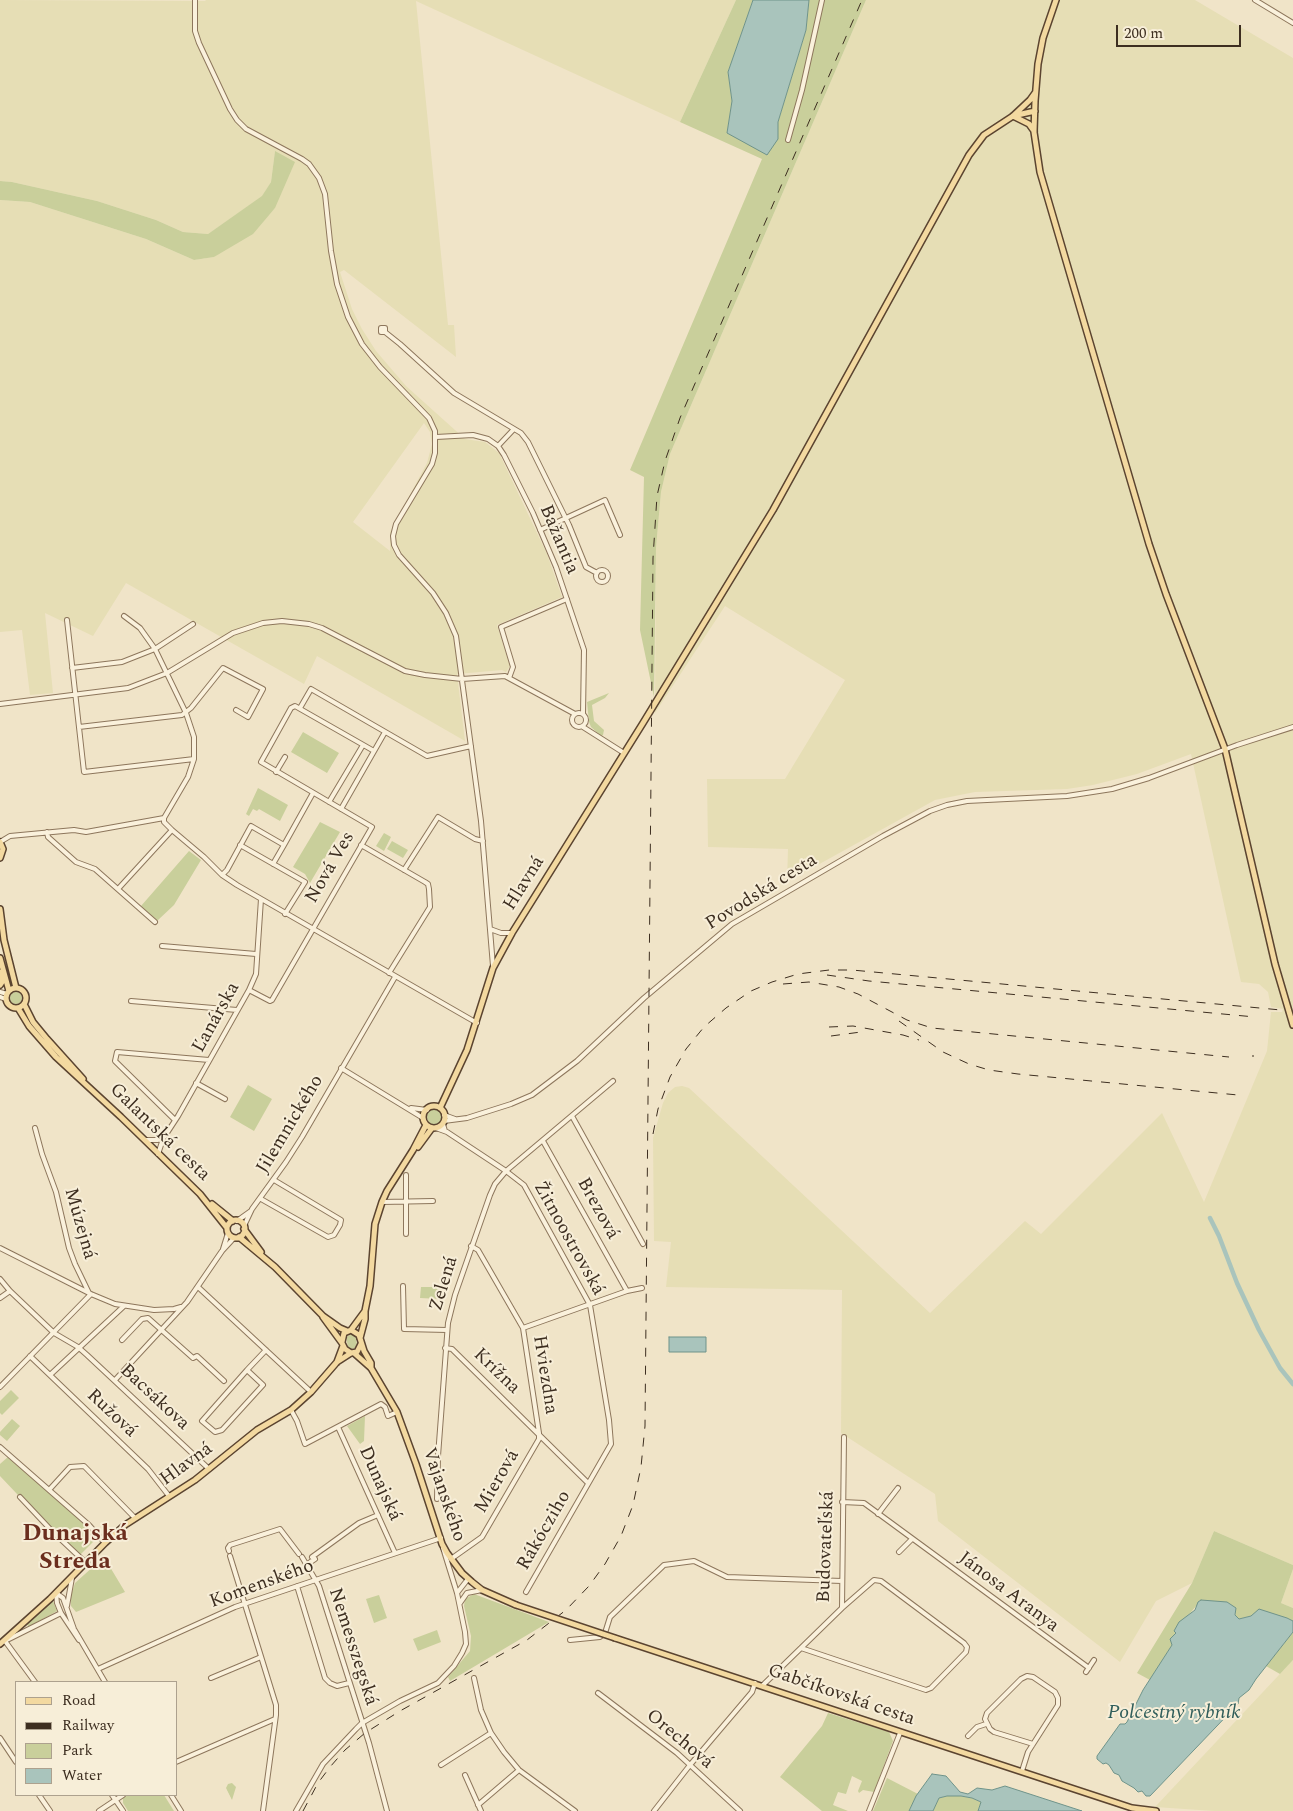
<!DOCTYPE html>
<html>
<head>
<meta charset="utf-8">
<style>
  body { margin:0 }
  #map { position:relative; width:1293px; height:1811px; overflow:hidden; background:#f0e4c8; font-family:Spectral,serif }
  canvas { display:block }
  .legend { position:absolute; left:15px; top:1681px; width:162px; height:115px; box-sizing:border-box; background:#f7eed8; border:1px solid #ada18e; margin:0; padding:6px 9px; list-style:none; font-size:15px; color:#3d2e20 }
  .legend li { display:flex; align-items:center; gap:10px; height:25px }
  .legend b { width:25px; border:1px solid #ada18e }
  .scale { position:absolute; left:1116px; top:25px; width:125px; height:22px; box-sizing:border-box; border:2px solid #3d2e20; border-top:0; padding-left:6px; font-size:15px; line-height:18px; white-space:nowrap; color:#3d2e20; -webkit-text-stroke:4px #f7eed8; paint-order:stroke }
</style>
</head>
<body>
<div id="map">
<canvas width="1293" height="1811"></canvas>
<ul class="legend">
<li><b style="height:6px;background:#f3d9a0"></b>Road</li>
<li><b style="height:6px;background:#3d2e20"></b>Railway</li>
<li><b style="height:14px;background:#c9cf9b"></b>Park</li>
<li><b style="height:14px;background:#a9c4bc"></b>Water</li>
</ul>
<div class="scale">200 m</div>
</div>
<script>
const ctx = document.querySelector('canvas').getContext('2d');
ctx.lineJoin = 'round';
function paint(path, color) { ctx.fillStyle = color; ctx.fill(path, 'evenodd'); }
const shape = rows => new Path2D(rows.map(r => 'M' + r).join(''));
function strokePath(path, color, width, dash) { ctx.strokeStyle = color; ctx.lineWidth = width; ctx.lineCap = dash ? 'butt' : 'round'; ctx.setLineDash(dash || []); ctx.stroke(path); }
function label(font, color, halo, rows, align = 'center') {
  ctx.font = font + ' Spectral,serif'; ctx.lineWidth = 4; ctx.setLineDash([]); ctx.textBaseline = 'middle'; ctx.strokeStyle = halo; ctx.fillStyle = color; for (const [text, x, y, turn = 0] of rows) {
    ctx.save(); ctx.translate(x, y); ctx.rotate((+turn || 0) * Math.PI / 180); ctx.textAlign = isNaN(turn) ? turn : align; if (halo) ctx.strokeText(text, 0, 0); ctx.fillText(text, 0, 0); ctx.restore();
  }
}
const farmland = shape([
  [0,0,205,1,206,0,736,0,680,122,416,1,448,325,454,325,456,357,344,270,340,272,352,309,362,329,376,351,406,386,465,439,485,442,499,453,547,554,562,597,497,625,510,666,506,672,502,670,457,674,465,741,317,656,304,684,126,583,93,636,45,613,53,693,30,695,22,630,0,632,0,200,30,202,146,239,194,260,214,257,275,208,275,151,271,182,262,197,208,234,183,232,156,220,97,201,12,182,0,181],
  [424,423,430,432,432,444,427,463,390,532,390,551,353,522],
  [866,0,1195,0,1293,58,1293,1565,1214,1531,1192,1583,1156,1601,1120,1662,938,1521,935,1494,841,1433,842,1290,666,1287,671,1242,654,1241,653,1138,663,1103,668,1093,675,1087,682,1086,689,1088,930,1313,1025,1221,1041,1234,1162,1113,1204,1202,1267,1051,1271,1012,1282,1012,1283,1009,1271,1007,1268,992,1259,984,1241,982,1191,754,1137,774,1093,785,1067,789,975,792,935,800,787,882,788,849,708,847,707,779,785,779,845,680,725,606,655,713,656,548,661,492,670,454],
  [1293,1569,1293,1608,1281,1603],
  [1293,1660,1293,1811,1214,1811,1155,1807]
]);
const green = shape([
  [736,0,753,0,728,72,732,101,727,133,778,139,778,122,806,30,809,0,866,0,670,454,661,492,656,548,654,697,640,630,644,477,630,470,762,159,680,122],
  [275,151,295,162,275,208,253,234,214,257,194,260,146,239,30,202,0,200,0,181,12,182,97,201,156,220,183,232,208,234,262,196,271,182],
  [609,693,605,698,592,705,594,721,604,730,603,735,601,736,591,727,589,722,587,702],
  [303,732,339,753,327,773,291,752],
  [258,788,288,805,280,821,259,809,257,811,253,809,249,816,246,814],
  [320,822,340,832,310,883,305,874,293,867],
  [384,833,391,837,384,851,376,846],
  [392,841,408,850,403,858,387,849],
  [189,851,201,860,174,905,157,921,141,906],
  '10 998a6 6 0 1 1 12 0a6 6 0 1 1-12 0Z',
  [248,1085,272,1099,254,1131,230,1117],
  '427 1117a8 8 0 1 1 16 0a8 8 0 1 1-16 0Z',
  [421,1287,441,1287,440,1299,420,1298],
  [351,1334,355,1335,357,1344,355,1348,352,1349,348,1347,347,1342,347,1337],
  [11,1390,19,1398,2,1415,0,1413,0,1401],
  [365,1416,364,1441,360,1444,347,1426],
  [12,1419,20,1426,7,1441,0,1435,0,1432],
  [9,1456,99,1536,79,1556,51,1530,0,1476,0,1464],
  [1214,1531,1293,1565,1293,1569,1281,1603,1293,1608,1293,1621,1287,1618,1251,1616,1239,1619,1236,1617,1235,1612,1197,1605,1187,1617,1179,1623,1172,1641,1172,1645,1150,1680,1137,1673,1192,1583],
  [104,1557,125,1592,76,1612,71,1606,71,1595,75,1583],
  [474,1594,549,1622,450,1681,448,1677,470,1651,471,1636,464,1606,465,1599],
  [379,1595,387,1618,374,1623,366,1599],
  [53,1601,57,1611,29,1627,26,1623],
  [437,1630,441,1642,418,1651,413,1639],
  [1293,1632,1293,1660,1280,1674,1266,1666],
  [828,1713,889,1732,893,1741,874,1792,863,1790,859,1793,858,1791,862,1781,852,1776,846,1794,838,1792,833,1805,848,1811,822,1811,780,1777,822,1726],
  [887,1778,918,1794,909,1811,873,1811],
  [232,1783,236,1787,232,1800,226,1788,228,1784],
  [128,1795,164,1795,174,1811,128,1811,123,1803,123,1798],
  [947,1796,961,1796,972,1798,981,1802,978,1811,933,1811,939,1798]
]);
const water = shape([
  [753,0,809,0,806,30,778,122,778,139,767,155,727,133,732,101,728,72,753,0],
  [669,1337,706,1337,706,1352,669,1352,669,1337],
  [1201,1600,1227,1602,1236,1608,1235,1615,1239,1619,1251,1616,1259,1609,1287,1618,1293,1621,1293,1632,1256,1679,1249,1690,1239,1698,1238,1704,1150,1796,1146,1796,1142,1791,1138,1792,1134,1788,1122,1781,1119,1775,1114,1773,1109,1765,1106,1763,1103,1764,1097,1759,1097,1756,1120,1724,1125,1724,1127,1722,1143,1690,1172,1645,1170,1639,1176,1633,1174,1631,1179,1622,1195,1610,1198,1602,1201,1600],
  [932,1774,946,1776,960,1792,968,1794,977,1788,992,1790,1005,1786,1082,1811,978,1811,981,1802,972,1798,961,1796,947,1796,939,1798,933,1811,909,1811,916,1796,932,1774]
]);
const canal = shape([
  [1210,1218,1219,1236,1237,1283,1259,1330,1280,1368,1293,1384]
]);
const minor = shape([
  [195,0,195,31,199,43,230,109,237,120,246,129,302,159,309,164,319,178,325,194,331,251,337,284,348,317,362,344,380,367,429,418,435,431,435,453,432,464,396,524,393,536,394,545,399,555,433,593,446,613,456,636,481,821,493,966],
  [1255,0,1293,23],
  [788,140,802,90,822,0],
  [385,332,385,328,381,328,381,332,385,332,400,344,454,393,521,433,528,442,569,525,586,567,597,573],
  [436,437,473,435,488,439,498,446,504,455,533,513,556,567,584,650,583,714],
  [498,446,514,429],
  [540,530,605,500,620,535],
  '596 576a6 6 0 1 1 12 0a6 6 0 1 1-12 0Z',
  [124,616,140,628,155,649,186,713,194,737,194,759,188,777,164,818],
  [67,620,84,772,194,759],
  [72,668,122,662,155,649,193,624],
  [509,678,513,667,501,627,567,599],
  [0,704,128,688,167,673,233,633,263,623,282,621,309,624,322,628,405,671,425,675,462,679,505,676,575,714],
  [300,708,311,689,427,756,471,746],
  '572 720a7 7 0 1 1 14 0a7 7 0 1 1-14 0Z',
  [79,727,182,715,191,708,223,668,263,689,248,717,236,710],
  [583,727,624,753],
  [276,772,285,757],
  [329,802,363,745],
  [341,809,385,732],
  [164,818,164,822,172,830,204,857,222,875,237,885,477,1023],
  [47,832,48,837,76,862,95,869,155,922],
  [0,842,10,836,74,830,86,832,164,818],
  [240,845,305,882,285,914],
  [361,845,425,882,428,884,429,889,430,907,389,973],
  [273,864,284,845],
  [404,870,438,817,475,839,483,841],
  [222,875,227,870,251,826,284,845,313,793],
  [118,889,172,830],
  [490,929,501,933,512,933],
  [162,946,256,954],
  [249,990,270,1001,272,1000,372,827,261,762,291,708,295,706,374,751],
  [0,992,7,994],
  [0,997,6,999],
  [131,1001,237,1010],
  [341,1068,423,1118],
  [196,1083,225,1099],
  [411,1108,427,1110],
  [444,1115,455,1119],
  [572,1116,643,1244],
  [175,1120,115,1061,117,1052,209,1060],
  [444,1121,467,1118,511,1104,532,1095,577,1061,644,998,732,924,883,836,930,811,947,805,967,801,1067,796,1112,789,1149,778,1237,745,1293,727],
  [443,1124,445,1131],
  [35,1128,42,1154,56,1192,69,1248,75,1264,89,1293],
  [436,1128,447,1132,506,1171,524,1185,590,1305,609,1420,611,1444,526,1592],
  [145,1140,157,1140,163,1139],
  [543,1141,627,1291],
  [158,1154,163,1139,178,1116,249,990,256,974,261,899],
  [261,1199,328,1237,334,1235,340,1225,341,1220,274,1180],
  [382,1202,433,1201],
  [237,1221,251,1211],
  [244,1226,252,1209,286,1162,302,1137,395,977],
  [406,1234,406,1175],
  [0,1248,91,1294,115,1304,154,1310,174,1309,181,1307],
  [223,1249,228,1233],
  [0,1279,10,1291,54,1333,78,1347,87,1355,209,1469],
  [403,1286,404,1329,447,1330],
  [198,1287,311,1392],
  [0,1298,10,1291],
  [523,1328,627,1291,642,1288],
  [122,1340,142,1319,148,1318,193,1358,197,1356,224,1381],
  [445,1348,452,1349,588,1483],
  [30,1356,148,1469,169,1496],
  [247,1370,263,1385,222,1430,215,1432,202,1421,247,1370,266,1350],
  [50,1375,124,1306],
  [115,1380,187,1302,222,1251,234,1238],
  [0,1387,91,1294],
  [291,1410,297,1421,305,1444,381,1404,385,1407,388,1416,397,1412],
  [338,1427,395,1553],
  [0,1447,89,1525,105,1543],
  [49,1490,70,1467,84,1466,135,1518],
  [20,1497,51,1530,86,1563],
  [437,1499,438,1456,448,1323,455,1295,490,1195,495,1184,506,1171,613,1081],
  [842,1502,864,1503,1089,1668],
  [878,1514,898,1488],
  [229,1551,228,1548,230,1545,280,1529,299,1554],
  [899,1552,912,1539],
  [230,1556,276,1705,276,1715,263,1811],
  [302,1557,319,1586,369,1743,387,1811],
  [451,1559,482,1537,539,1439,539,1433,523,1328,478,1250,471,1246],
  [306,1565,315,1559,312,1557,359,1523,378,1515],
  [297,1586,325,1678,330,1683,337,1686,349,1683],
  [56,1593,63,1598,74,1629,105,1682],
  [457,1593,468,1579],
  [56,1594,57,1603,61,1613,79,1640],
  [460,1603,467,1593,482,1590],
  [67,1606,72,1578],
  [570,1640,600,1637,605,1633,610,1617,664,1565,694,1561,727,1577,842,1581],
  [801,1648,926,1690,931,1688,966,1652,967,1647,964,1643,881,1581,874,1580,842,1608],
  [98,1669,235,1607,441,1538],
  [1086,1672,1094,1660],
  [211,1678,261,1657],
  [474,1678,481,1710,491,1733,504,1752,519,1770,575,1811],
  [35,1682,5,1641,61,1613],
  [762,1686,842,1608,844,1437],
  [598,1693,677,1753,740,1811],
  [968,1736,977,1727,986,1724],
  [0,1738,16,1762],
  [176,1762,275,1719],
  [441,1765,491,1733],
  [1022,1771,1028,1752,1058,1705,1058,1698,1055,1692,1033,1677,1027,1676,1021,1679,987,1713,985,1719,990,1729,994,1732,1033,1744],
  [465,1775,481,1811],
  [39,1795,50,1811],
  [112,1795,123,1811],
  [171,1795,181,1811],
  [478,1805,519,1770],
  [99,1811,123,1795],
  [296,1811,323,1764,356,1729,362,1723,400,1701,438,1683,454,1666,462,1653,466,1644,465,1632,457,1593,443,1548],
  [654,1811,690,1765,752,1692,755,1683],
  [869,1811,900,1733]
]);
const major = shape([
  [1056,0,1043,38,1038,64,1035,101,1034,132,1040,172,1149,544,1166,594,1225,749,1275,964,1293,1025],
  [1013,116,1029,124,1034,131],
  [1013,116,1035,111],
  [0,842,3,849,0,858],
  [0,909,4,940,16,988],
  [0,958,9,991],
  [0,985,2,982,1,972],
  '6 998a10 10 0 1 1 20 0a10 10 0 1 1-20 0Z',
  [24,1004,33,1022,47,1039,83,1079],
  [18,1008,29,1026,56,1057,121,1117,200,1194,227,1228],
  '423 1117a11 11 0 1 1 22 0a11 11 0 1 1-22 0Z',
  [440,1108,467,1050,493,968,512,933,643,723,773,510,969,155,984,135,1013,116,1030,100,1035,93],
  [418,1147,432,1128],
  [212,1204,233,1221],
  '227 1229a9 9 0 1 1 18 0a9 9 0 1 1-18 0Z',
  [244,1229,261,1252],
  [239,1237,275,1267,323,1316,340,1328,347,1331],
  [323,1317,342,1343,345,1349,351,1353],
  [351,1330,359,1335,364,1351,371,1363,371,1368],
  [360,1338,365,1319,365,1311,370,1286,375,1224,382,1202,387,1191,413,1150,426,1125],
  [342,1342,344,1333,351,1330,365,1311],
  [354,1353,371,1368,397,1412,416,1464,442,1544,447,1553,462,1573,472,1582,482,1590,516,1605],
  [337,1362,343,1346],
  [615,1638,1132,1808,1156,1811],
  [0,1644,50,1599,105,1543,125,1525,195,1480,257,1430,291,1410,311,1392,337,1362,351,1353,357,1352,361,1344]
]);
const rail = shape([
  [827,975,869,981,1255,1017],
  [783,984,809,982,839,987,858,994,907,1020,932,1028,1229,1057],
  [899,1021,943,1052,969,1064,989,1070,1018,1074,1238,1095],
  [829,1027,853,1026,903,1035,919,1040],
  [831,1036,861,1032],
  [1252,1056,1254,1056],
  [653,1134,658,1109,670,1077,686,1049,704,1027,726,1008,751,991,772,982,798,974,829,970,852,970,1281,1010],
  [303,1811,318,1783,330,1767,345,1750,365,1733,400,1711,527,1640,566,1610,589,1586,605,1564,621,1536,633,1505,641,1467,645,1426,653,558,657,496,665,461,680,418,862,0]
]);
const majorBridge = shape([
  [516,1605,615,1638]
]);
const streetNames = [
  ["Bažantia",558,540,67],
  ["Nová Ves",331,868,-60],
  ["Hlavná",525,884,-58],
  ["Povodská cesta",762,893,-32],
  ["Ľanárska",217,1018,-61],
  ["Jilemnického",291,1125,-59],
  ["Galantská cesta",159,1133,44],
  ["Brezová",597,1209,61],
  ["Múzejná",79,1224,74],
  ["Žitnoostrovská",568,1239,61],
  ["Zelená",445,1284,-73],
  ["Krížna",496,1372,44],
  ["Hviezdna",544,1375,81],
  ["Bacsákova",154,1398,43],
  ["Ružová",111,1414,43],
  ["Hlavná",187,1465,-36],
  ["Mierová",498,1482,-60],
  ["Dunajská",379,1484,66],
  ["Vajanského",443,1495,71],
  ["Rákócziho",545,1531,-60],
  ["Budovateľská",827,1547,-88],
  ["Komenského",262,1585,-20],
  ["Jánosa Aranya",1008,1593,37],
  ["Nemesszegská",352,1647,72],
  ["Gabčíkovská cesta",841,1696,19],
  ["Orechová",679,1740,40]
];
const waterNames = [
  ["Polcestný rybník",1174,1714]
];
const districtNames = [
  ["Dunajská",75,1535],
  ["Streda",75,1563]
];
paint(farmland, '#e6deb5');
paint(green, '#c9cf9b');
paint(water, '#a9c4bc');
strokePath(water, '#6f938a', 1);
strokePath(canal, '#a9c4bc', 4.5);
strokePath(minor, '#8d765c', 6);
strokePath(major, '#5b4430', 8);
strokePath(minor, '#faf1dc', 4);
strokePath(major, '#f3d9a0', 5);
strokePath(rail, '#3d2e20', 1, [9, 9]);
strokePath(majorBridge, '#5b4430', 8, []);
strokePath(majorBridge, '#f3d9a0', 5);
label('19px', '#3d2e20', '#f7eed8', streetNames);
label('italic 20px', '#2f5d5a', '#f7eed8', waterNames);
label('bold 24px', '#6b2e1e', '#f7eed8', districtNames);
</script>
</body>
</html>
